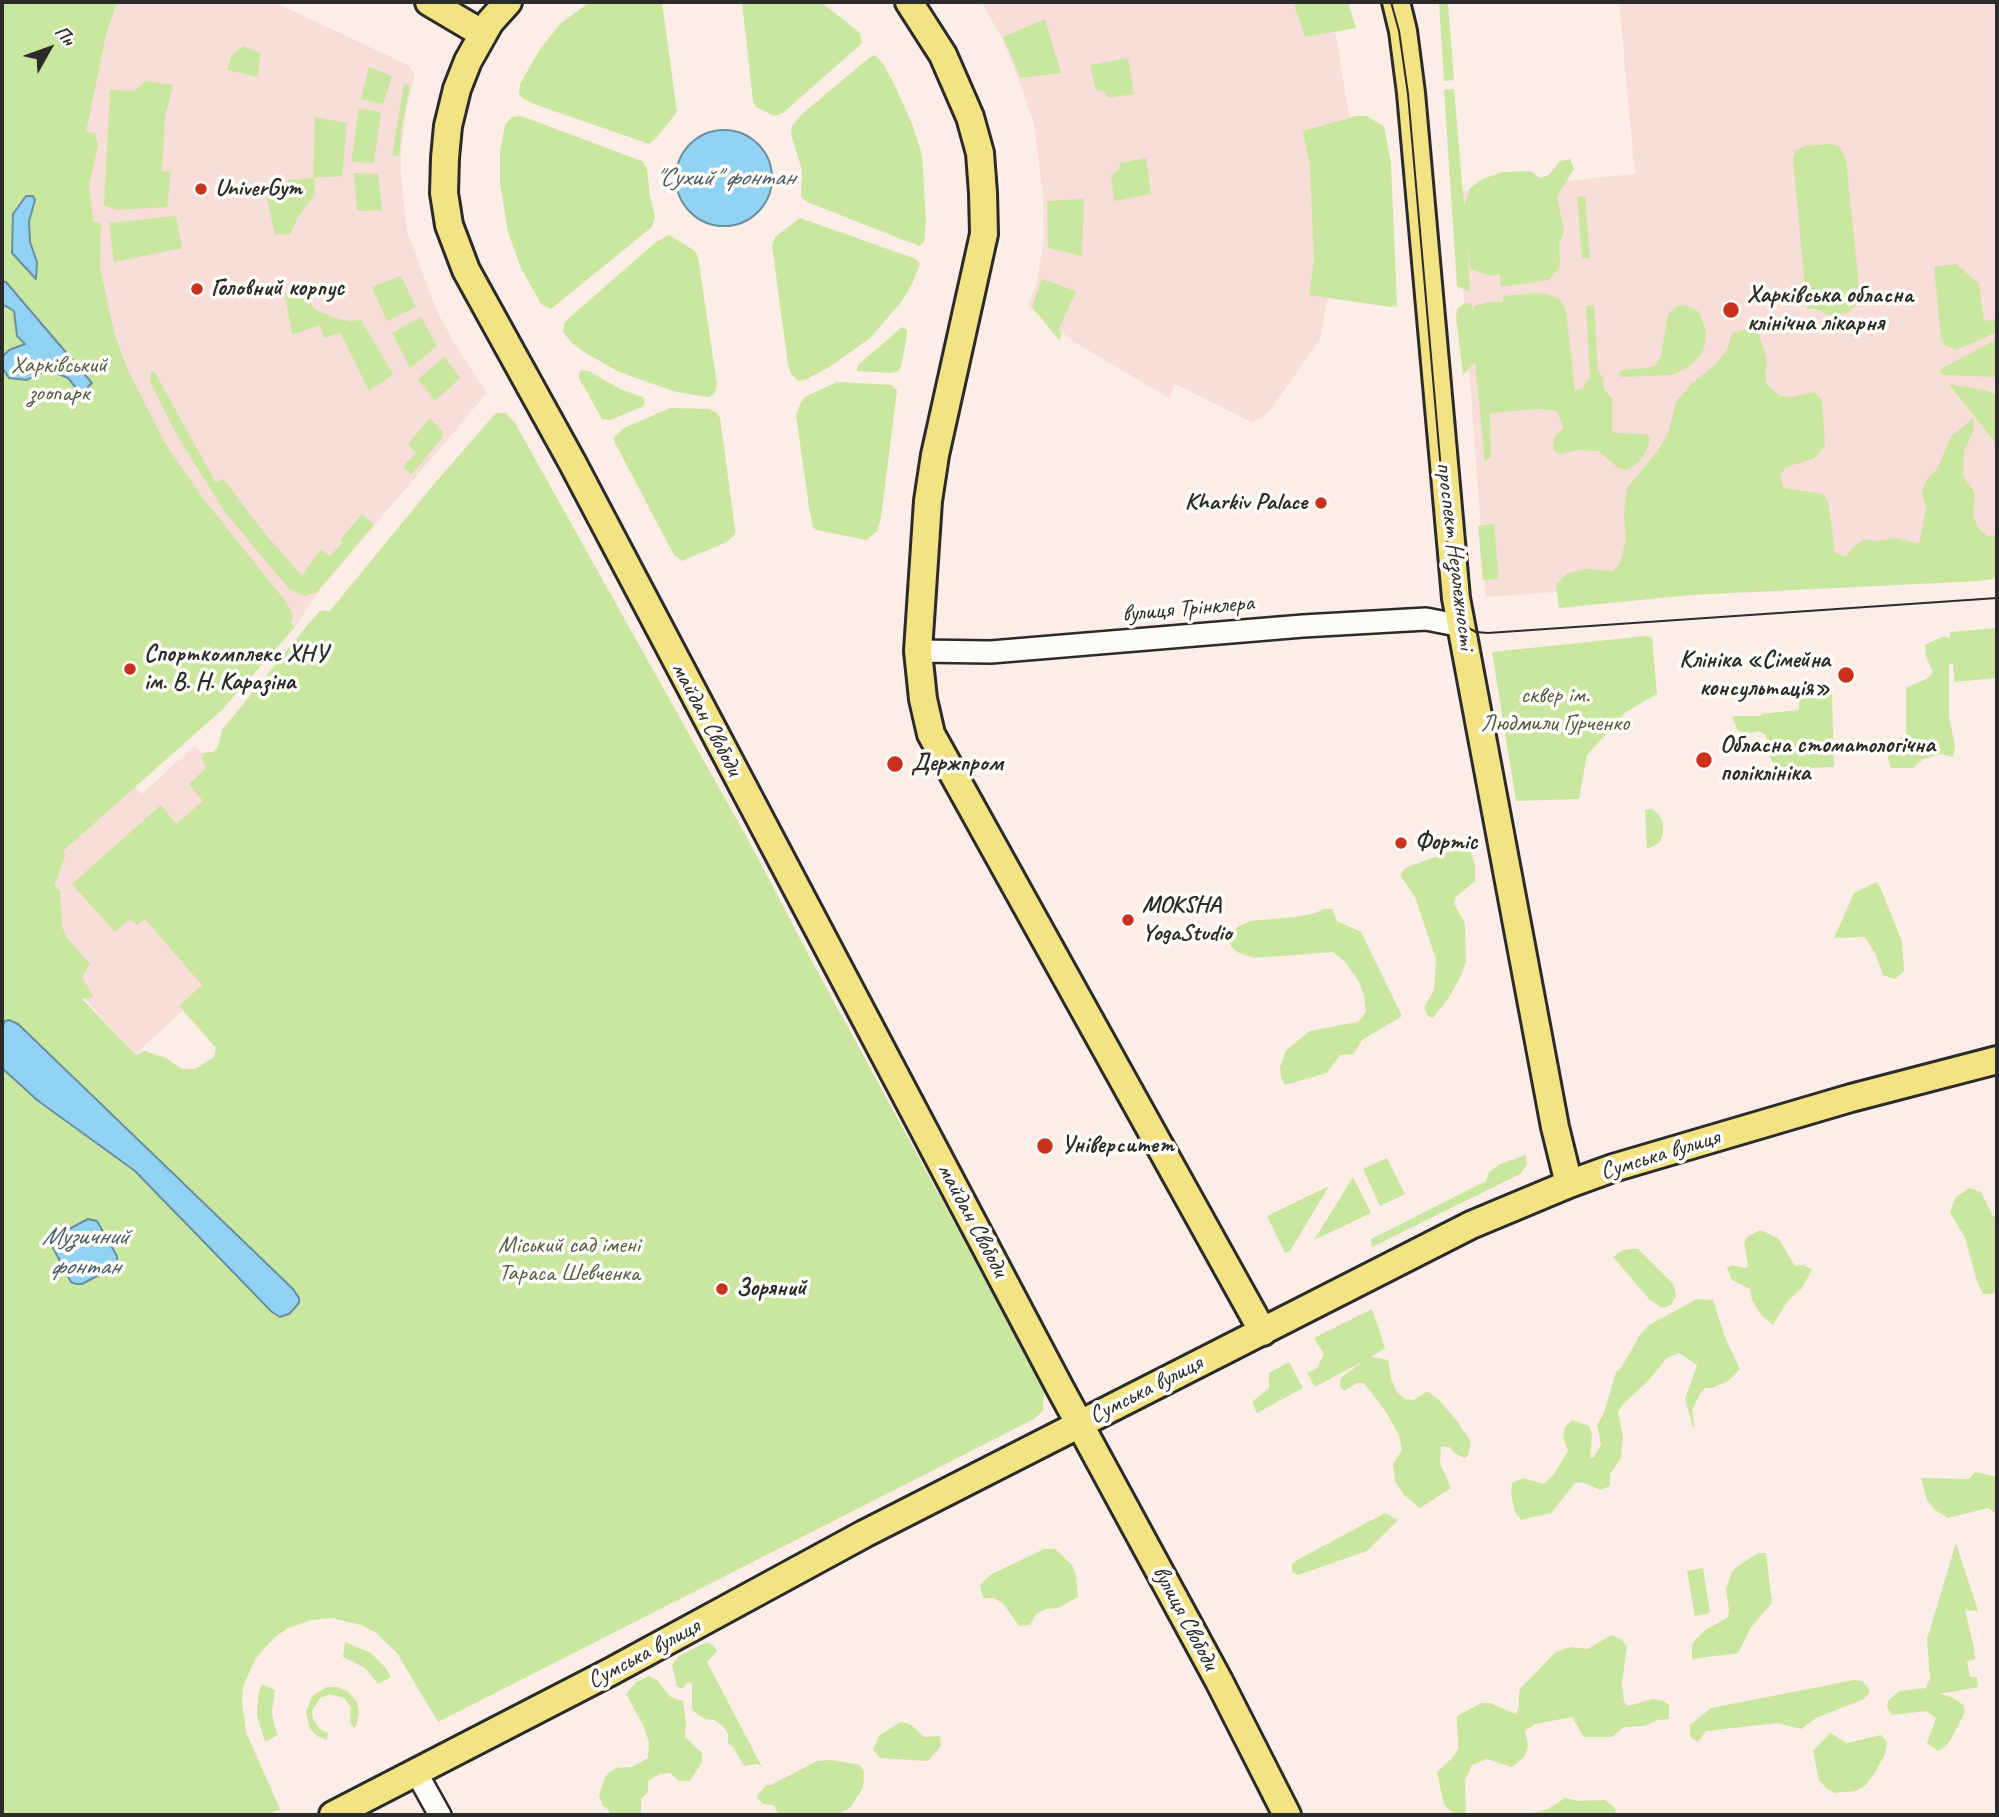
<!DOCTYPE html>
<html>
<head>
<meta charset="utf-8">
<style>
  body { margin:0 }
  #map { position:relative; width:1999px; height:1817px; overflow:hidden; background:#fcede7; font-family:Caveat,sans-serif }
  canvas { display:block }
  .frame { position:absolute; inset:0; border:4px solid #2b2b2b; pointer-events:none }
  .north { position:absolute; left:14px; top:14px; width:70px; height:70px; -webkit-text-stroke:5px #fdfcf7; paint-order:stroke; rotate:50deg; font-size:19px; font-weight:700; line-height:28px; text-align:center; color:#2b2b2b }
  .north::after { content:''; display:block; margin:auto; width:24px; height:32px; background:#2b2b2b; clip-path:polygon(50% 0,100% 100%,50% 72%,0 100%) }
</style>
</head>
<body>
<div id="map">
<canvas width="1999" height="1817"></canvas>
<div class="frame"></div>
<div class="north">Пн</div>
</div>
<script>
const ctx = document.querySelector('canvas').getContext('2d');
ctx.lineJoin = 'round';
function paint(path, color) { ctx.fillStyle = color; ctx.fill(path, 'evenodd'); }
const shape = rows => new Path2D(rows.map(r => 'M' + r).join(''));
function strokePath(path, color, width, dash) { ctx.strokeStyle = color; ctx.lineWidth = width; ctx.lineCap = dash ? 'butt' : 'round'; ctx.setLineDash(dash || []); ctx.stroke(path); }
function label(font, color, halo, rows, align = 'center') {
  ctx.font = font + ' Caveat,sans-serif'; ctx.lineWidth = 7; ctx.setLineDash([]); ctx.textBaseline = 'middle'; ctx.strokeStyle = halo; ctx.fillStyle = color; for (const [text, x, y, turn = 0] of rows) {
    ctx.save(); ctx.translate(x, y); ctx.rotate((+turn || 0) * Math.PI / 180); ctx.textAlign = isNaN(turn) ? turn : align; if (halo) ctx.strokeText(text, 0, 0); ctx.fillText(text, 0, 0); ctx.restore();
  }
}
const built = shape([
  [117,2,274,2,408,65,415,74,406,111,401,149,401,176,407,232,437,311,454,343,487,393,321,588,295,627,216,528,151,438,68,213,106,35],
  [981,2,1320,2,1336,35,1355,154,1320,339,1269,412,1253,423,1175,384,1169,398,1076,343,1028,306,1037,282,1044,238,1043,194,1034,124,1013,64,1001,36],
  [1619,2,1997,2,1997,560,1486,597,1456,192,1635,174],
  [195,745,329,892,217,972,179,1006,183,1011,135,1054,2,907,134,786,142,794]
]);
const green = shape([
  [2,2,117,2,106,35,86,132,95,133,98,145,89,185,93,221,101,224,100,269,115,335,127,368,165,443,202,497,286,602,293,615,291,623,295,627,222,710,63,851,65,857,54,886,60,891,62,927,68,939,90,964,82,977,94,997,82,999,136,1055,144,1051,166,1058,182,1069,195,1069,214,1057,216,1048,179,1006,202,985,145,919,137,925,130,919,115,932,72,884,161,805,176,824,203,801,189,784,206,768,202,759,203,753,213,752,218,747,222,730,310,622,320,611,325,610,329,612,434,484,496,413,506,413,515,423,751,845,814,965,1040,1380,1044,1390,1043,1411,1034,1419,438,1722,397,1653,375,1632,361,1625,332,1618,312,1620,288,1628,275,1637,255,1659,243,1687,242,1702,246,1732,280,1809,266,1815,2,1815],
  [590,2,662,2,677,112,657,137,649,144,534,104,522,98,519,93,520,84,540,49,561,23],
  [742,2,821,2,860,33,862,43,783,113,774,116,756,107,753,101],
  [1293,2,1348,2,1356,28,1305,37],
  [1439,2,1448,2,1454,80,1444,81],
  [1045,19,1061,73,1021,78,1003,37],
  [244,46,260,53,258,77,227,70,232,55],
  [875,55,884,65,895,86,913,126,922,155,926,221,924,242,919,246,807,202,801,197,802,170,791,134,792,126,802,114,870,57],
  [1128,58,1134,94,1108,98,1105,92,1096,90,1090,65],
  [369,67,392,76,383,104,361,99],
  [146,81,173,85,165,117,162,171,171,172,167,207,116,210,104,205,110,90,134,91],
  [404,84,410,86,402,126,399,156,392,156],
  [1454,89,1464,207,1470,188,1482,179,1503,172,1531,171,1540,178,1549,175,1560,161,1570,159,1574,169,1557,196,1564,232,1559,244,1560,267,1549,280,1501,287,1500,274,1492,276,1470,269,1467,244,1470,292,1457,286,1444,90],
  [359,108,381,112,374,163,351,162],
  [521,116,642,161,647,168,650,196,655,217,652,227,551,309,541,304,521,268,508,232,500,184,500,151,505,125,512,117],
  [1356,116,1366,116,1384,126,1391,163,1397,306,1391,307,1309,295,1314,261,1310,167,1303,131],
  [315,117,347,123,342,176,314,178,315,194,298,217,290,234,275,235,266,194,288,195,287,180,313,178],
  [1831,144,1839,146,1846,160,1860,296,1856,305,1847,313,1828,315,1817,309,1807,309,1793,160,1795,151,1804,146],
  [1146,158,1151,194,1114,201,1111,175,1119,170,1120,163],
  [354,173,378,174,382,210,357,211],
  [1585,196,1590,258,1582,258,1577,197],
  [1084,199,1082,256,1048,248,1047,201],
  [176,216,182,248,114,262,109,223],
  [800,218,916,259,920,264,912,284,902,301,870,338,831,366,807,379,798,381,791,374,788,365,772,245,775,237],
  [669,235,695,251,698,257,717,384,715,393,709,397,676,392,619,372,584,352,572,343,563,332,564,323,569,318,656,242],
  [1956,264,1979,284,1984,321,1997,319,1997,332,1956,350,1945,345,1941,338,1934,267],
  [401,276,416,307,387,321,372,287],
  [1042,279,1076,291,1059,329,1062,335,1059,340,1032,307],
  [300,289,314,309,335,318,350,321,361,320,393,374,369,391,340,332,324,338,320,325,292,335,285,294],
  [1538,293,1554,296,1559,299,1566,310,1575,391,1582,389,1590,377,1586,306,1594,305,1598,371,1603,378,1604,389,1612,399,1612,430,1615,433,1645,434,1650,436,1648,447,1642,458,1634,466,1626,470,1617,467,1599,451,1579,450,1560,454,1553,451,1554,437,1563,429,1562,424,1557,411,1539,409,1490,413,1491,457,1485,462,1475,362,1463,375,1456,318,1457,309,1463,304,1471,303,1473,313,1474,306,1489,302,1503,302,1503,296],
  [1686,305,1699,312,1706,332,1704,349,1697,359,1688,367,1672,375,1621,377,1619,373,1622,370,1648,368,1656,365,1661,356,1668,314,1677,306],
  [421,317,437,346,410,368,392,333],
  [902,327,907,330,907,335,901,367,898,371,891,373,857,371,858,365],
  [1752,328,1759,334,1767,362,1765,373,1767,385,1780,396,1791,397,1814,392,1822,400,1825,446,1813,459,1786,467,1780,475,1784,488,1823,494,1828,501,1835,552,1846,557,1852,548,1865,539,1876,541,1896,538,1919,544,1926,509,1922,491,1927,479,1937,469,1951,437,1973,418,1974,429,1964,451,1963,476,1975,493,1973,516,1979,529,1987,536,1997,535,1997,578,1980,581,1691,595,1559,608,1556,584,1568,573,1587,569,1613,571,1620,563,1626,539,1624,512,1627,488,1657,452,1668,433,1676,402,1691,384,1715,365,1727,350,1732,333],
  [1997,339,1997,377,1944,375,1939,370],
  [444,357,460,378,435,401,418,379],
  [582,370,589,371,620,389,643,397,645,403,642,407,610,420,602,419,579,378,579,373],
  [151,371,154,371,216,483,222,479,225,481,261,529,302,576,321,549,330,556,342,543,340,540,362,514,374,525,317,592,305,596,289,589,224,511,174,430,150,381],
  [837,382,892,385,897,391,881,518,877,531,867,540,816,530,813,527,809,507,796,415,801,402,805,397],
  [1949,384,1989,391,1997,396,1997,445],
  [670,408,709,409,717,413,720,418,735,529,735,534,727,542,682,561,674,555,614,441,614,437,624,428],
  [430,418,443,432,442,438,411,475,403,466,416,453,408,444],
  [1494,524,1499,579,1483,580,1478,526],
  [1997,628,1997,678,1954,682,1953,663,1949,665,1949,717,1955,746,1953,757,1941,754,1923,759,1913,768,1891,768,1888,759,1889,749,1893,743,1906,735,1906,688,1928,678,1933,672,1926,657,1925,645,1942,637,1950,638,1950,632],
  [1646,636,1652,638,1657,694,1626,712,1587,755,1579,799,1516,801,1492,652],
  [1832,694,1834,767,1780,769,1771,760,1766,735,1758,731,1745,734,1738,731,1732,716,1761,716,1761,714,1799,710,1799,695],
  [1652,809,1658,814,1663,822,1663,833,1659,843,1647,849,1645,810],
  [1460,848,1470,850,1475,865,1475,881,1455,898,1454,904,1465,923,1466,962,1461,976,1448,999,1433,1018,1428,1016,1424,1008,1434,990,1436,959,1415,897,1400,875,1404,869,1410,866],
  [1876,882,1881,889,1902,942,1904,971,1895,979,1883,975,1876,955,1865,937,1834,938,1854,893],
  [1323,909,1332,909,1337,921,1361,932,1402,1016,1362,1040,1354,1054,1340,1055,1327,1073,1285,1085,1281,1077,1280,1067,1286,1050,1310,1031,1358,1022,1366,1012,1364,995,1359,982,1345,962,1333,952,1254,958,1237,952,1231,946,1228,935,1237,927,1250,921,1295,917,1316,913],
  [1526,1155,1527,1165,1520,1174,1372,1247,1371,1239,1486,1181,1489,1172,1500,1164],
  [1387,1158,1405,1194,1380,1206,1363,1169],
  [1353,1177,1371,1213,1314,1240],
  [1329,1186,1290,1251,1285,1253,1267,1216],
  [1969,1188,1981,1192,1993,1216,1997,1219,1997,1291,1991,1294,1983,1294,1976,1279,1965,1237,1950,1213,1955,1198],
  [1761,1230,1779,1239,1795,1266,1804,1265,1812,1270,1802,1288,1787,1302,1773,1325,1762,1316,1752,1300,1750,1289,1732,1280,1727,1268,1732,1265,1745,1268,1748,1266,1744,1242,1748,1236],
  [1631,1249,1638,1249,1674,1285,1676,1296,1671,1305,1662,1308,1650,1300,1613,1257,1623,1250],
  [1697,1299,1713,1300,1725,1337,1740,1369,1728,1381,1712,1388,1705,1388,1700,1394,1692,1410,1695,1427,1693,1427,1685,1399,1697,1365,1679,1353,1667,1358,1647,1382,1622,1405,1618,1412,1623,1437,1621,1458,1610,1474,1610,1486,1601,1490,1582,1482,1575,1483,1551,1513,1521,1520,1515,1512,1511,1493,1512,1483,1523,1478,1544,1484,1554,1474,1568,1451,1563,1438,1565,1427,1572,1420,1589,1426,1592,1434,1590,1458,1594,1457,1601,1445,1597,1425,1604,1413,1616,1372,1621,1368,1641,1333,1649,1325],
  [1372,1309,1385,1348,1371,1357,1388,1360,1391,1379,1397,1392,1405,1399,1414,1400,1427,1391,1439,1400,1457,1421,1471,1442,1468,1455,1465,1458,1456,1454,1449,1447,1441,1446,1440,1463,1451,1488,1420,1508,1404,1495,1395,1481,1393,1464,1402,1450,1399,1435,1386,1412,1364,1383,1357,1383,1344,1391,1340,1387,1341,1378,1362,1362,1315,1387,1307,1373,1317,1368,1324,1354,1314,1338],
  [1289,1362,1303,1388,1257,1413,1252,1402,1269,1388,1269,1373],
  [1975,1472,1997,1477,1997,1514,1988,1508,1948,1518,1935,1510,1927,1500,1921,1478,1969,1479],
  [1385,1513,1398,1520,1367,1551,1298,1575,1292,1572,1292,1564,1297,1560],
  [1956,1543,1978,1611,1965,1610,1974,1648,1975,1659,1967,1661,1970,1677,1977,1677,1978,1687,1940,1694,1954,1698,1963,1705,1965,1712,1951,1739,1944,1748,1938,1751,1927,1743,1936,1718,1926,1711,1892,1715,1887,1707,1888,1701,1899,1691,1926,1688,1930,1678,1927,1639],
  [1044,1549,1055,1549,1072,1565,1076,1575,1078,1597,1058,1608,1046,1609,1036,1614,1030,1625,1019,1626,1003,1603,993,1598,983,1598,980,1585,990,1575],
  [1758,1553,1766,1553,1772,1603,1751,1627,1738,1653,1692,1659,1692,1645,1696,1639,1704,1631,1728,1617,1729,1610,1726,1589,1732,1572,1738,1566],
  [1703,1568,1710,1613,1695,1616,1687,1571],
  [1611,1635,1621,1639,1627,1646,1622,1683,1624,1702,1628,1706,1653,1699,1663,1701,1669,1705,1669,1719,1658,1720,1644,1726,1624,1727,1612,1737,1584,1737,1572,1717,1535,1724,1525,1731,1528,1746,1525,1756,1512,1767,1487,1759,1472,1765,1465,1780,1466,1814,1454,1815,1444,1804,1437,1772,1453,1757,1458,1749,1457,1716,1481,1703,1490,1703,1516,1714,1519,1707,1519,1690,1556,1652,1571,1647,1588,1649],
  [345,1642,371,1653,385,1667,391,1677,378,1684,365,1668,343,1657],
  [707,1642,714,1646,717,1651,707,1662,762,1767,757,1764,744,1766,733,1747,728,1743,728,1734,723,1726,714,1720,705,1719,692,1710,692,1683,688,1682,682,1689,677,1686,672,1665,679,1656],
  [649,1676,657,1680,671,1697,683,1701,686,1724,685,1737,702,1753,702,1762,690,1781,679,1781,670,1773,660,1774,648,1781,648,1792,641,1799,641,1815,609,1815,609,1810,603,1806,599,1795,605,1778,609,1772,616,1768,632,1767,648,1758,649,1742,643,1725,626,1694,636,1682],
  [1854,1680,1862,1681,1867,1686,1870,1692,1864,1699,1816,1718,1801,1729,1778,1723,1706,1731,1698,1742,1690,1737,1690,1725,1711,1708],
  [262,1684,275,1690,272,1711,274,1724,278,1735,265,1742,257,1716,258,1696],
  [327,1687,337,1687,348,1692,357,1702,359,1715,355,1728,350,1723,351,1707,344,1698,330,1694,320,1698,312,1711,313,1719,320,1729,328,1733,327,1740,317,1736,310,1729,306,1712,312,1696],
  [900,1722,910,1724,924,1737,940,1736,941,1746,928,1761,880,1758,873,1750,879,1736],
  [1830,1733,1847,1743,1881,1735,1887,1742,1885,1754,1874,1774,1866,1785,1856,1791,1835,1793,1827,1789,1819,1780,1813,1751],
  [831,1760,860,1765,864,1772,863,1788,850,1808,836,1815,779,1815,773,1805,763,1804,756,1797,766,1785,771,1785,817,1761],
  [1565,1798,1578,1801,1605,1800,1615,1808,1616,1815,1525,1815,1548,1809]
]);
const water = shape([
  '676 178a48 48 0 1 1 96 0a48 48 0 1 1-96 0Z',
  [26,196,33,196,35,200,29,221,30,242,37,262,36,279,12,253,13,214,26,196],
  [2,281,6,282,92,383,81,394,68,378,56,373,39,373,27,380,9,378,2,367,2,357,9,350,25,344,17,336,14,311,2,304,2,281],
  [9,1020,18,1024,293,1289,299,1298,299,1303,289,1314,280,1317,272,1312,135,1171,37,1100,2,1068,2,1028,5,1021,9,1020],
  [88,1219,97,1221,117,1256,117,1262,114,1267,82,1284,76,1284,71,1282,50,1242,54,1237,88,1219]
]);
const minor = shape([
  [918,651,991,652,1303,626,1426,619,1462,626],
  [416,1772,440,1815]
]);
const major = shape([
  [429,2,483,34],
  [508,2,490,22,468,61,457,89,448,126,445,158,444,193,449,225,466,270,572,462,1060,1388,1219,1681,1287,1815],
  [909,2,943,55,970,117,980,153,983,193,984,234,935,455,928,501,918,651,923,699,931,734,1263,1332],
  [1396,2,1403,31,1411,93,1456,598,1555,1127,1569,1184],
  [333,1815,612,1671,864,1534,1471,1225,1569,1184,1613,1168,1851,1098,1997,1060]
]);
const tram = shape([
  [1391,2,1399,31,1408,94,1451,584,1456,611,1465,626,1476,632,1488,633,1997,598]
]);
const markers = [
  [201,189,7,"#c8321e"],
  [197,289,7,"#c8321e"],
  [1731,310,9,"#c8321e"],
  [1321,503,7,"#c8321e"],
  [130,669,7,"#c8321e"],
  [1846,675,9,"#c8321e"],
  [1704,760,9,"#c8321e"],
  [895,764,9,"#c8321e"],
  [1401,843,7,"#c8321e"],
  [1128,920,7,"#c8321e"],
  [1045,1146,9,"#c8321e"],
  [722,1289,7,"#c8321e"]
];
const poiNames = [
  ["UniverGym",215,189],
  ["Головний корпус",211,289],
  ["Харківська обласна",1747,296],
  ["клінічна лікарня",1747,324],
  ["Kharkiv Palace",1307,503,"right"],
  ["Спорткомплекс ХНУ",144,655],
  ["ім. В. Н. Каразіна",144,683],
  ["Клініка «Сімейна",1830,661,"right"],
  ["консультація»",1830,689,"right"],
  ["Обласна стоматологічна",1720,746],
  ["поліклініка",1720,774],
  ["Держпром",911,764],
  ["Фортiс",1415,843],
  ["MOKSHA",1142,906],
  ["YogaStudio",1142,934],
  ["Університет",1061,1146],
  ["Зоряний",736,1289]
];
const parkNames = [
  ["Харківський",59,366],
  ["зоопарк",59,394],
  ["сквер ім.",1555,696],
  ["Людмили Гурченко",1555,724],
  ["Міський сад імені",569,1246],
  ["Тараса Шевченка",569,1274]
];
const streetNames = [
  ["проспект Незалежності",1455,556,83],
  ["вулиця Трінклера",1188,609,-5],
  ["майдан Свободи",706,719,62],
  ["Сумська вулиця",1660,1155,-17],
  ["майдан Свободи",972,1220,62],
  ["Сумська вулиця",1146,1390,-27],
  ["вулиця Свободи",1185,1618,62],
  ["Сумська вулиця",644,1654,-28]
];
const waterNames = [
  ["\"Сухий\" фонтан",724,178],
  ["Музичний",85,1237],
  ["фонтан",85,1267]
];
paint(built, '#f7ded8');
paint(green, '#c9e79f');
paint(water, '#92d2f3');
strokePath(water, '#698fa3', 2);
strokePath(minor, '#2b2b2b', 26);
strokePath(major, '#2b2b2b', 32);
strokePath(minor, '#fdfcf7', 21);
strokePath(major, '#f4e382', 26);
strokePath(tram, '#2b2b2b', 2);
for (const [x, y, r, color] of markers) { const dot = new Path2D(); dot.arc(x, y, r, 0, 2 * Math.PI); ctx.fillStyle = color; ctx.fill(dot); strokePath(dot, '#fdfcf7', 2.5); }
label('bold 24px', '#2b2b2b', '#fdfcf7', poiNames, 'left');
label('24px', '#525a48', '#fdfcf7', parkNames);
label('24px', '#2b2b2b', '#fdfcf7', streetNames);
label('italic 26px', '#4a5d67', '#fdfcf7', waterNames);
</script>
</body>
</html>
